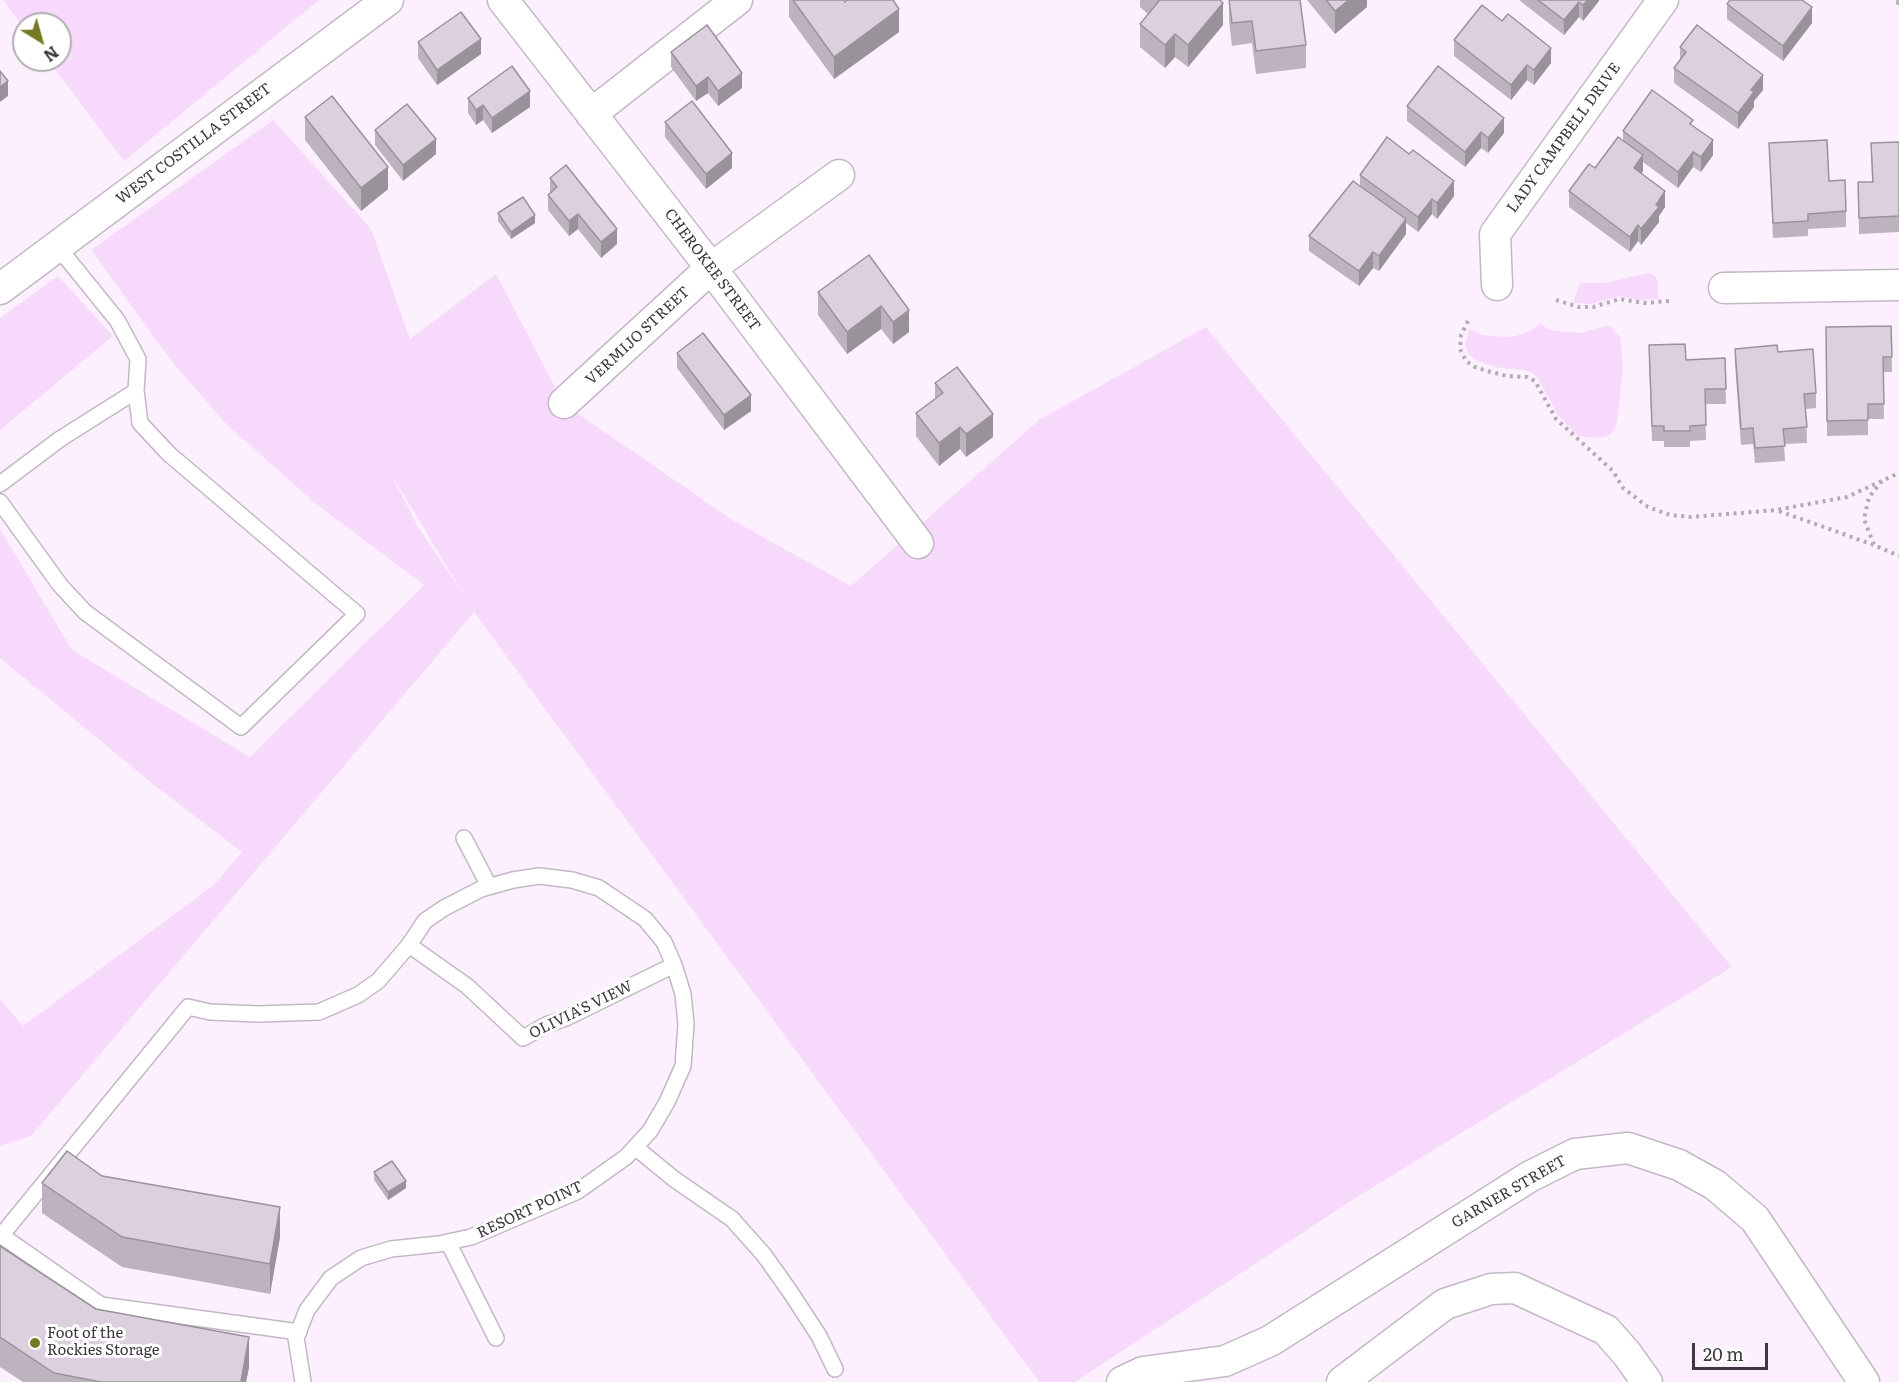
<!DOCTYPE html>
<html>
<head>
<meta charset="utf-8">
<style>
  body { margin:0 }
  #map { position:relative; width:1899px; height:1382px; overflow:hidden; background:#fcf0fe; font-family:Literata,serif }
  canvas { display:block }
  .north { position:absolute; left:12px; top:12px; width:60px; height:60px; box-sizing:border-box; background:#fff; border:2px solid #b1afb1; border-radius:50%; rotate:143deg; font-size:16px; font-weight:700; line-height:24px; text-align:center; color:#3c383d }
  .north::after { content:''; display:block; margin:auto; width:21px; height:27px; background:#777922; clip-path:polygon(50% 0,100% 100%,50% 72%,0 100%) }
  .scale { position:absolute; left:1692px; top:1343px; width:76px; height:27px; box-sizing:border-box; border:3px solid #3c383d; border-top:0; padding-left:8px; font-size:18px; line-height:21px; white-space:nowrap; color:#3c383d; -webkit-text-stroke:4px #fff; paint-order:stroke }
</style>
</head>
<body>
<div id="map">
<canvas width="1899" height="1382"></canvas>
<div class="north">N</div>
<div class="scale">20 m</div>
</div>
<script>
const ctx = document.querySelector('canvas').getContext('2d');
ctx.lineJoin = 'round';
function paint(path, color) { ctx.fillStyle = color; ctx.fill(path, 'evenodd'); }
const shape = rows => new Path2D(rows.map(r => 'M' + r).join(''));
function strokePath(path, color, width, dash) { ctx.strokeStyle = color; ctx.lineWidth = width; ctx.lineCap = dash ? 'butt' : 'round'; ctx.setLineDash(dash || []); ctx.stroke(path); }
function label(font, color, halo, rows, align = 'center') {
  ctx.font = font + ' Literata,serif'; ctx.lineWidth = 6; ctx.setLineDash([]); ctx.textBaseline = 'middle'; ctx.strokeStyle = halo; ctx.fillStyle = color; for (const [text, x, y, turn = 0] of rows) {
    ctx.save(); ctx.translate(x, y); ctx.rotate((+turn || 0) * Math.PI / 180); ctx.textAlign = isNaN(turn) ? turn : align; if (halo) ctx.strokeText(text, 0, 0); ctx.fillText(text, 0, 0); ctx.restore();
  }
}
const green = shape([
  [3,0,319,0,124,161,48,60,60,60,60,24,24,24,24,28],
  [273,120,371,229,410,339,496,274,564,404,734,521,851,586,1039,420,1206,327,1732,967,1357,1197,1075,1382,1039,1382,474,612,31,1136,0,1146,0,999,23,1026,214,885,242,852,154,785,0,658,0,529,72,650,250,757,424,585,315,503,227,425,173,363,91,250],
  [390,472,464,595,418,527],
  [1648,273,1655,276,1658,283,1658,299,1638,300,1620,296,1591,304,1573,303,1580,283,1606,283],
  [58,276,113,336,0,430,0,318],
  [1541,323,1547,329,1556,331,1580,333,1606,326,1611,327,1620,337,1623,366,1619,405,1617,422,1612,433,1608,436,1597,438,1578,436,1558,415,1538,378,1532,373,1522,370,1494,367,1478,361,1468,354,1465,344,1470,329,1482,335,1505,337,1516,336,1530,331]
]);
const path = shape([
  [1556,300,1579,307,1593,307,1620,299,1644,303,1669,301],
  [1468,321,1461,335,1460,349,1466,361,1475,367,1487,371,1507,376,1527,377,1535,381,1556,419,1613,471,1623,488,1648,507,1670,515,1691,517,1776,510,1847,497,1899,473],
  [1882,481,1869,497,1864,519,1874,545,1899,556],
  [1779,511,1874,545]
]);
const lane = shape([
  [0,484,60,439,136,391],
  [0,502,60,585,85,612,241,727,357,614,169,454,140,423,136,391,138,359,117,320,57,246],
  [464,838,489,886],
  [409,945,467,986,523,1038,546,1025,566,1018,674,965],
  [635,1147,674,1179,732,1219,764,1255,791,1293,819,1336,835,1369],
  [2,1236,101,1305,299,1332],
  [0,1237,188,1007,210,1012,258,1014,319,1012,358,995,378,981,409,945,425,921,444,908,481,889,513,880,539,876,572,880,599,888,645,919,664,942,674,965,683,994,686,1024,683,1066,667,1102,650,1131,626,1157,578,1191,471,1237,439,1244,391,1249,361,1258,331,1278,307,1310,296,1338,303,1382],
  [448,1242,496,1338]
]);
const street = shape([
  [503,0,711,268,918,543],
  [591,114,737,0],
  [1497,285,1495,234,1663,0],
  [1724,288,1899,285],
  [0,289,388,0],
  [564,403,711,268,839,175],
  [1122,1382,1143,1372,1225,1361,1270,1341,1529,1177,1575,1154,1628,1148,1679,1165,1715,1185,1755,1219,1864,1382],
  [1342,1382,1445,1304,1491,1289,1515,1288,1606,1330,1627,1354,1647,1382]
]);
const wall = shape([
  [789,0,844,0,845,2,899,32,834,79,789,17],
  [1140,0,1220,0,1223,25,1188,67,1175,57,1165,68,1140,47,1140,24,1148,14,1140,7],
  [1229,0,1306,45,1306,68,1256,74,1252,43,1232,46,1229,21],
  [1307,0,1367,0,1367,7,1335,34],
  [1519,0,1599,0,1599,1,1583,21,1579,17,1564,35],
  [1896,0,1899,0,1899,6,1896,4],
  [1727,4,1812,23,1783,61,1727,19],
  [1454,40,1551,63,1534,85,1527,80,1511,100,1454,56],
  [418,42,481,54,437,85,418,58],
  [1680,47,1763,90,1754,101,1754,107,1738,129,1674,83,1674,68,1680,61],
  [671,52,742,88,718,106,708,93,696,101,671,67],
  [468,98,530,107,492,133,483,120,476,125,468,113],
  [1407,106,1504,133,1488,153,1481,148,1465,167,1407,121],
  [305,117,388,189,361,211,305,140],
  [665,122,732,168,706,189,665,137],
  [1693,126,1713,155,1701,172,1693,167,1678,188,1643,162,1643,171,1641,174,1665,207,1659,216,1659,222,1641,245,1638,241,1630,252,1569,207,1569,191,1595,168,1623,140,1623,131],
  [375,130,436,154,403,181,375,145],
  [1899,142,1899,232,1859,234,1858,182,1872,182,1871,143],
  [1769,143,1829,181,1846,211,1846,227,1808,229,1808,236,1773,238],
  [1360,175,1454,196,1437,219,1432,214,1418,232,1406,223,1406,234,1379,271,1373,268,1359,286,1309,251,1309,236,1360,186],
  [550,178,617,244,601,258,578,229,569,236,548,210,548,195,550,193],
  [498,213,535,223,511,239,498,221],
  [818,292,909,310,909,332,893,344,881,329,847,354,818,315],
  [1891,326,1892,372,1883,372,1884,419,1868,419,1868,435,1827,436,1826,327],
  [1735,349,1778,352,1816,393,1816,408,1806,409,1807,443,1784,444,1785,461,1755,463,1753,444,1741,445,1735,364],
  [677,353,751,411,724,430,677,368],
  [1725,358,1726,404,1705,404,1706,440,1690,441,1690,447,1664,447,1664,441,1652,441,1649,360],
  [935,383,993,437,966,457,960,449,939,466,916,436,916,413,935,399],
  [374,1172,406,1188,388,1200,374,1180],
  [102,1176,280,1237,270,1294,122,1267,42,1213,42,1183],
  [0,1246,96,1309,249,1367,246,1382,23,1382,0,1367]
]);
const shadedWall = shape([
  [1349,0,1367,0,1367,7,1335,34,1335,11],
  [1588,0,1599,0,1599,1,1583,21,1583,5],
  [1579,2,1579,17,1564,35,1564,20],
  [1223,3,1223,25,1188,67,1188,45],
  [1812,7,1812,23,1783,61,1783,46],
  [899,9,899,32,834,79,834,57],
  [1175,34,1175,57,1165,68,1165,45],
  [481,39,481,54,437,85,437,70],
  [1551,48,1551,63,1534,85,1534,70],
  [1527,65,1527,80,1511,100,1511,85],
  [742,73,742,88,718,106,718,91],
  [1763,75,1763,90,1754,101,1754,107,1738,129,1738,113,1751,90],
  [708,77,708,93,696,101,696,86],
  [8,81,8,96,0,102,0,87],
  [530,91,530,107,492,133,492,118],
  [483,105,483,120,476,125,476,110],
  [1504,118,1504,133,1488,153,1488,138],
  [1481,132,1481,148,1465,167,1465,152],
  [436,139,436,154,403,181,403,165],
  [1713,140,1713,155,1701,172,1701,157],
  [1693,152,1693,167,1678,188,1678,172],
  [732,153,732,168,706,189,706,174],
  [1643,155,1643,171,1634,184,1634,168],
  [388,167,388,189,361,211,361,188],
  [1454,181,1454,196,1437,219,1437,203],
  [1665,191,1665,207,1659,216,1659,222,1641,245,1641,229],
  [1432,199,1432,214,1418,232,1418,217],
  [578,214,578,229,569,236,569,221],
  [535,215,535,223,511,239,511,232],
  [1406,219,1406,234,1379,271,1379,256],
  [1638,225,1638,241,1630,252,1630,237],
  [617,229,617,244,601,258,601,242],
  [1373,252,1373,268,1359,286,1359,271],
  [881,306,881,329,847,354,847,332],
  [909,310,909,332,893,344,893,322],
  [751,395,751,411,724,430,724,415],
  [993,414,993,437,966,457,966,434],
  [960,427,960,449,939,466,939,443],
  [406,1181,406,1188,388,1200,388,1192],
  [280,1207,280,1237,270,1294,270,1264],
  [249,1337,249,1367,246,1382,241,1382]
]);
const building = shape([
  [793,0,844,0,845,2,847,0,893,0,899,9,834,57,793,0],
  [1159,0,1220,0,1223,3,1188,45,1175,34,1165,45,1140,24,1159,1,1159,0],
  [1229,0,1300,0,1306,45,1256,51,1252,21,1232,23,1229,0],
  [1326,0,1349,0,1335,11,1326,0],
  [1538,0,1588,0,1583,5,1579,2,1564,20,1538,0],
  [1730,0,1802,0,1812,7,1783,46,1727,4,1730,0],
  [1482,5,1502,21,1508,14,1551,48,1534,70,1527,65,1511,85,1454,40,1482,5],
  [461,12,481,39,437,70,418,42,461,12],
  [707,25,742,73,718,91,708,77,696,86,671,52,707,25],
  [1697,25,1763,75,1751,90,1754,92,1738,113,1674,68,1686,52,1680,47,1697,25],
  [512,66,530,91,492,118,483,105,476,110,468,98,512,66],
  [1438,66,1504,118,1488,138,1481,132,1465,152,1407,106,1438,66],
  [0,71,8,81,0,87,0,71],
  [1652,90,1693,120,1690,124,1713,140,1701,157,1693,152,1678,172,1623,131,1652,90],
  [332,96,388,167,361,188,305,117,332,96],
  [692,101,732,153,706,174,665,122,692,101],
  [407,104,436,139,403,165,375,130,407,104],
  [1387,137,1409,154,1413,150,1454,181,1437,203,1432,199,1418,217,1360,175,1387,137],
  [1618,137,1643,155,1634,168,1665,191,1656,205,1659,207,1641,229,1638,225,1630,237,1569,191,1589,164,1595,168,1618,137],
  [1827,140,1829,181,1845,180,1846,211,1808,214,1808,221,1773,223,1769,143,1827,140],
  [1899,142,1899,216,1859,218,1858,182,1873,182,1871,143,1899,142],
  [566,165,617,229,601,242,578,214,569,221,548,195,557,187,550,178,566,165],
  [1353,181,1406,219,1379,256,1373,252,1359,271,1309,236,1353,181],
  [523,197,535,215,511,232,498,213,523,197],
  [869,255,909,310,893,322,881,306,847,332,818,292,869,255],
  [1891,326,1892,357,1883,357,1884,404,1868,404,1868,420,1827,421,1826,327,1891,326],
  [703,333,751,395,724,415,677,353,703,333],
  [1685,344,1686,360,1725,358,1726,389,1705,389,1706,425,1690,426,1690,431,1664,431,1664,426,1652,426,1649,345,1685,344],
  [1777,345,1778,352,1813,349,1816,393,1804,394,1807,427,1783,429,1785,446,1755,448,1753,428,1741,429,1735,349,1777,345],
  [957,367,993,414,966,434,960,427,939,443,916,413,943,393,935,383,957,367],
  [67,1151,102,1176,280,1207,270,1264,122,1237,42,1183,67,1151],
  [392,1161,406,1181,388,1192,374,1172,392,1161],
  [0,1246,96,1309,249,1337,241,1382,101,1382,54,1373,0,1337,0,1246]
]);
const markers = [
  [35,1343,6,"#777922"]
];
const streetNames = [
  ["LADY CAMPBELL DRIVE",1564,138,-54],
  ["WEST COSTILLA STREET",194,144,-37],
  ["CHEROKEE STREET",712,270,53],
  ["VERMIJO STREET",638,336,-43],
  ["OLIVIA'S VIEW",581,1010,-26],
  ["GARNER STREET",1509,1192,-30],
  ["RESORT POINT",530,1210,-25]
];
const poiNames = [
  ["Foot of the",47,1334],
  ["Rockies Storage",47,1351]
];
paint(green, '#f7d9fc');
strokePath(lane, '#c3b8c5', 18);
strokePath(street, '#c3b8c5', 33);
strokePath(path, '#b3aab5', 4, [3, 4.5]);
strokePath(lane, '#fff', 15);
strokePath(street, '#fff', 30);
paint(wall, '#bdb3bf');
paint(shadedWall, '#9a929b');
paint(building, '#dcd0de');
strokePath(building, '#9a929b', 1.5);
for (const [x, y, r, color] of markers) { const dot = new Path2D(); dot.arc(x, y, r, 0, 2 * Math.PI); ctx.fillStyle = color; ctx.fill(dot); strokePath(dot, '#fff', 2); }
label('15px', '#3c383d', '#fff', streetNames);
label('15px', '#3c383d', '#fff', poiNames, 'left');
</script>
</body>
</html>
